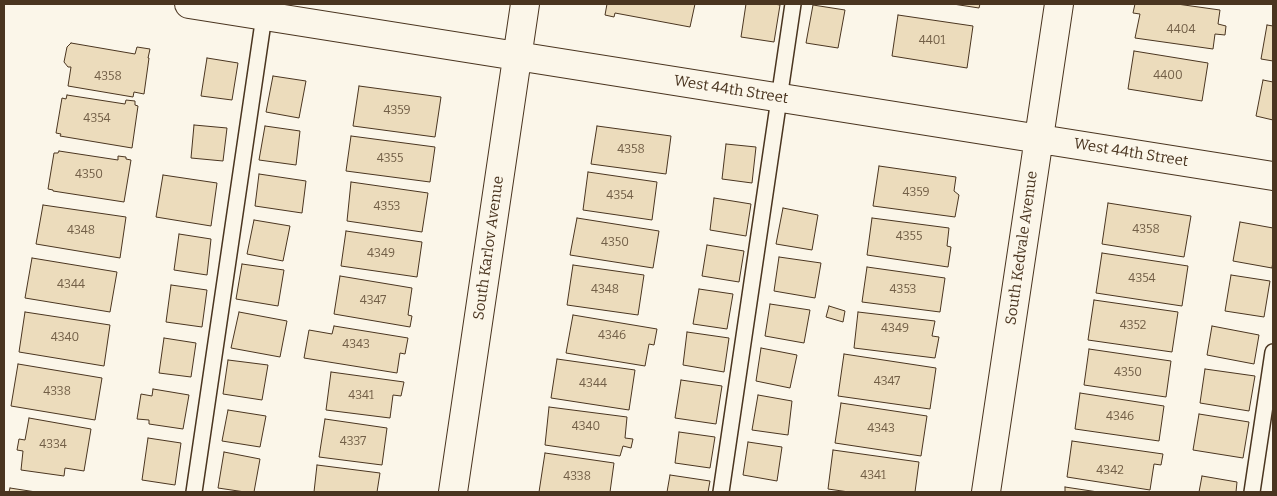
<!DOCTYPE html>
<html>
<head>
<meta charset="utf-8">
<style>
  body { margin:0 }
  #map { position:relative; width:1277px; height:496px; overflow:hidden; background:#fbf6e9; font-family:Bitter,serif }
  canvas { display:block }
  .frame { position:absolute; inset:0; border:5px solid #4a3520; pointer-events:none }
</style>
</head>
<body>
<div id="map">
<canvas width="1277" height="496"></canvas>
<div class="frame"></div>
</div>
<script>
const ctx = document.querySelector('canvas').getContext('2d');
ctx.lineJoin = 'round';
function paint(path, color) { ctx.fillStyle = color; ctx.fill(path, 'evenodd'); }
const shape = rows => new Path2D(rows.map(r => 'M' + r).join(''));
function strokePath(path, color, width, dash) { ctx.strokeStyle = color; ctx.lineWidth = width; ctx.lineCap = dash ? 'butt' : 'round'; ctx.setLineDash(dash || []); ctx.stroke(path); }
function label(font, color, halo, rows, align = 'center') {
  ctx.font = font + ' Bitter,serif'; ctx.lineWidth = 4; ctx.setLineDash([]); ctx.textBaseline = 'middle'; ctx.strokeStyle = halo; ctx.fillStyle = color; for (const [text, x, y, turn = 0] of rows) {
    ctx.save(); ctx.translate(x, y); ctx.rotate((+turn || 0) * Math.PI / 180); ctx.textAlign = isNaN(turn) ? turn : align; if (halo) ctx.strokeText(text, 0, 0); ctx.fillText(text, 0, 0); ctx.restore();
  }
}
const building = shape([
  [607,4,695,4,690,27,615,13,614,17,605,15,607,4],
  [746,4,774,4,780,5,774,42,741,37,746,4],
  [953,4,980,4,979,8,953,4],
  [1135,4,1177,4,1220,10,1218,24,1226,26,1225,35,1215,34,1213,49,1135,38,1140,14,1133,13,1135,4],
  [813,5,845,10,838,48,806,43,813,5],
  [898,15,973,26,967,68,892,56,898,15],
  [1267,25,1273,26,1273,61,1261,59,1267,25],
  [71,43,135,54,137,47,150,49,148,58,149,58,144,94,134,92,133,97,68,86,71,67,68,67,64,62,67,47,71,43],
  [1134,51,1208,63,1202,101,1128,89,1134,51],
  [207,58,238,63,232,100,201,96,207,58],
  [273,76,306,81,299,118,266,112,273,76],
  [1263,80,1273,82,1273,120,1256,116,1263,80],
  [359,86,441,97,435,137,353,126,359,86],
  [67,95,125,104,126,100,135,101,135,105,138,106,132,148,60,136,61,134,56,133,62,98,66,99,67,95],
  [194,125,227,128,223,161,191,158,194,125],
  [265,126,300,131,296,165,259,160,265,126],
  [597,126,671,136,666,174,591,164,597,126],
  [351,136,435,147,430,182,346,171,351,136],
  [726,144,756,147,752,183,722,179,726,144],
  [59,151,118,160,118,156,126,157,126,159,131,160,124,202,53,191,53,190,48,189,54,153,58,153,59,151],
  [879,166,956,177,954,191,959,195,955,217,873,206,879,166],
  [588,172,657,182,652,220,583,210,588,172],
  [259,174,306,181,302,213,255,206,259,174],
  [163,175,217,183,211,226,156,217,163,175],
  [351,182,428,193,422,232,347,221,351,182],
  [714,198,751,204,746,236,710,230,714,198],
  [1108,203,1191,216,1184,257,1102,244,1108,203],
  [43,205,126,217,120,258,36,244,43,205],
  [783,208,818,215,812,250,776,244,783,208],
  [577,218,659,231,653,268,570,255,577,218],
  [872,218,949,228,947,246,951,247,948,267,867,255,872,218],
  [254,220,290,226,283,261,247,254,254,220],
  [1240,222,1273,228,1273,261,1272,268,1233,261,1240,222],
  [346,231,422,242,417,277,341,266,346,231],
  [179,234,211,239,207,275,174,270,179,234],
  [707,245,744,251,739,282,702,276,707,245],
  [1102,253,1188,266,1182,306,1096,293,1102,253],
  [779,257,821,263,815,298,774,291,779,257],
  [32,258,117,272,110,312,25,298,32,258],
  [242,264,284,270,278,306,236,299,242,264],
  [573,265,644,275,638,315,567,305,573,265],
  [867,267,945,278,940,312,862,302,867,267],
  [1231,275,1270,281,1264,317,1225,311,1231,275],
  [340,276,412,288,408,315,412,316,410,327,334,314,340,276],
  [171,285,207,290,202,327,166,322,171,285],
  [699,289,733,294,727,329,693,324,699,289],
  [1094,300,1178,312,1172,352,1088,340,1094,300],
  [770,304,810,310,804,343,765,336,770,304],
  [829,306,845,311,843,322,826,317,829,306],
  [25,312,110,325,104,366,19,352,25,312],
  [239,312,287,321,280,357,231,348,239,312],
  [858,312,935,321,932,336,939,337,935,358,854,348,858,312],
  [573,315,657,329,654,345,649,344,645,366,566,353,573,315],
  [334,326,408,338,405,354,400,353,397,373,304,358,309,330,332,334,334,326],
  [1212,326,1259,335,1254,364,1207,355,1212,326],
  [687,332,729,338,724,372,683,365,687,332],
  [164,338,196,343,191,377,159,373,164,338],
  [761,348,797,355,790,388,756,381,761,348],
  [1089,349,1171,361,1166,397,1084,385,1089,349],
  [844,354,936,368,930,409,838,396,844,354],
  [557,359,635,370,629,410,551,398,557,359],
  [228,360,268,365,262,400,223,394,228,360],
  [18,364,102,378,95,420,11,406,18,364],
  [1205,369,1255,376,1249,411,1200,403,1205,369],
  [331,372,404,382,401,396,393,395,390,418,326,410,331,372],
  [681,380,722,386,716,424,675,418,681,380],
  [153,389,189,395,183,429,149,424,149,420,137,419,141,394,152,396,153,389],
  [1080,393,1164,406,1159,441,1075,429,1080,393],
  [758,395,792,401,788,435,752,430,758,395],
  [841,403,927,416,921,456,835,443,841,403],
  [549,407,627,417,625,438,633,439,631,448,623,446,620,456,545,445,549,407],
  [228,410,266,416,260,447,222,441,228,410],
  [1199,414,1249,422,1243,458,1193,450,1199,414],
  [29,418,91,429,84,471,65,468,64,476,21,470,23,451,17,450,19,439,25,440,29,418],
  [325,419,387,428,382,465,319,457,325,419],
  [679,432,715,437,710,468,675,463,679,432],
  [148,438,181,443,175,485,142,480,148,438],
  [1072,441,1163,454,1161,465,1154,464,1150,490,1067,477,1072,441],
  [748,442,782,447,777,481,743,475,748,442],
  [833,450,919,462,915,492,849,492,828,489,833,450],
  [224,452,260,459,254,492,245,492,218,488,224,452],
  [545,453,614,463,610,492,539,492,545,453],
  [317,465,380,473,377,492,314,492,317,465],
  [670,475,710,481,708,492,667,492,670,475],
  [1202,476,1237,482,1236,492,1199,492,1202,476],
  [1065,487,1098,492,1065,492,1065,487],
  [10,488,36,492,37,492,9,492,10,488]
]);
const service = shape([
  [194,492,265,9],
  [721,492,793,4],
  [1252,492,1273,352]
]);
const minor = shape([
  [189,4,1273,176],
  [453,492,525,4],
  [986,492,1059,4]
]);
const numberNames = [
  ["4404",1181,30],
  ["4401",932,41],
  ["4400",1168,76],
  ["4358",108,77],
  ["4359",397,111],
  ["4354",97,119],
  ["4358",631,150],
  ["4355",390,159],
  ["4350",89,175],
  ["4359",916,193],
  ["4354",620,196],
  ["4353",387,207],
  ["4358",1146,230],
  ["4348",81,231],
  ["4355",909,237],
  ["4350",615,243],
  ["4349",381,254],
  ["4354",1142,279],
  ["4344",71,285],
  ["4348",605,290],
  ["4353",903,290],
  ["4347",373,301],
  ["4352",1133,326],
  ["4349",895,329],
  ["4346",612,336],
  ["4340",65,338],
  ["4343",356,345],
  ["4350",1128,373],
  ["4347",887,382],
  ["4344",593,384],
  ["4338",57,392],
  ["4341",361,396],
  ["4346",1120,417],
  ["4340",586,427],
  ["4343",881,429],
  ["4337",353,442],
  ["4334",53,445],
  ["4342",1110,471],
  ["4341",873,476],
  ["4338",577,477]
];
const streetNames = [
  ["West 44th Street",731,90,9],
  ["West 44th Street",1131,153,9],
  ["South Karlov Avenue",489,248,-82],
  ["South Kedvale Avenue",1022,248,-82]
];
paint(building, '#ecdcbc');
strokePath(building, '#4a3520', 1);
strokePath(service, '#4a3520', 18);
strokePath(minor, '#4a3520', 30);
strokePath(service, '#fbf6e9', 15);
strokePath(minor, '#fbf6e9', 28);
label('12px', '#725f47', null, numberNames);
label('15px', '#4a3520', '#fbf6e9', streetNames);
</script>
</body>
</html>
